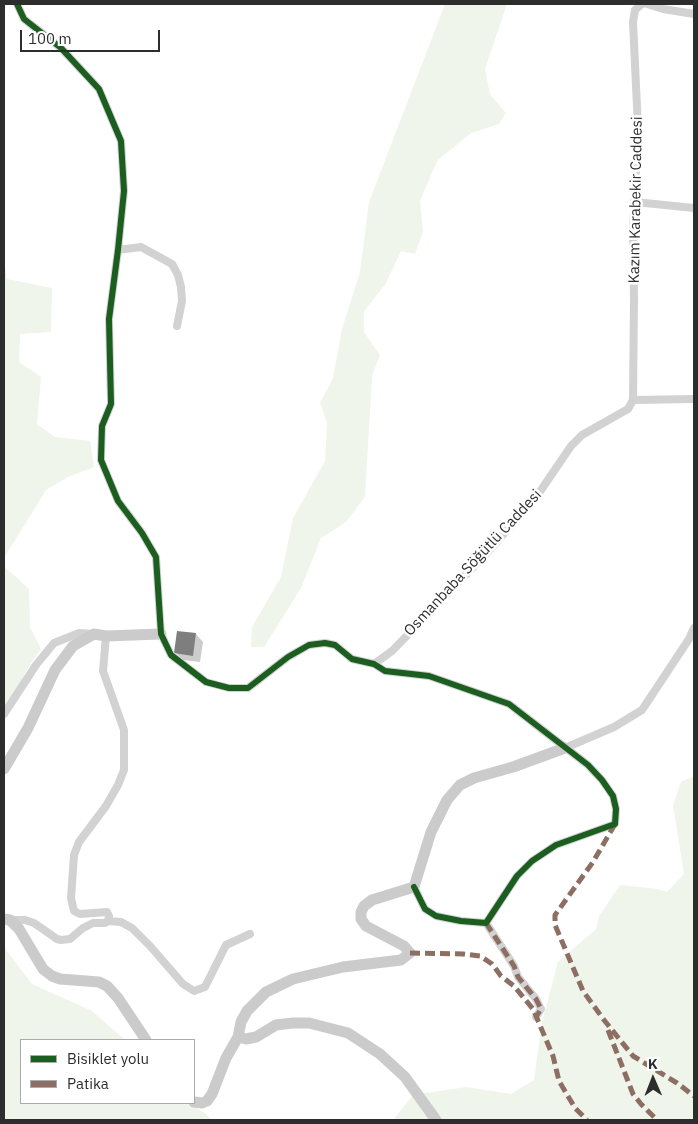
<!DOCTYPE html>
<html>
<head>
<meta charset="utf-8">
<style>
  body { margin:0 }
  #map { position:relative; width:698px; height:1124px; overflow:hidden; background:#fff; font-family:"IBM Plex Sans",sans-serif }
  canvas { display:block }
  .frame { position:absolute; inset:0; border:5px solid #2d2d2d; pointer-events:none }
  .legend { position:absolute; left:20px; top:1039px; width:175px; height:65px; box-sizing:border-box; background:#fff; border:1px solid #ababab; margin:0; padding:6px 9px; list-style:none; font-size:15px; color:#2d2d2d }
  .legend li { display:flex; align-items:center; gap:10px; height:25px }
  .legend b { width:25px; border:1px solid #ababab }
  .north { position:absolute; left:628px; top:1054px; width:50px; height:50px; -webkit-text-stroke:4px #fff; paint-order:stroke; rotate:359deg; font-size:14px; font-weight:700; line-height:20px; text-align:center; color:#2d2d2d }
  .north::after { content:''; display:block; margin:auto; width:18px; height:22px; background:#2d2d2d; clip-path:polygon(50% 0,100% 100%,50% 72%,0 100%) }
  .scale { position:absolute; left:20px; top:30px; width:140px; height:22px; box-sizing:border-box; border:2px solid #2d2d2d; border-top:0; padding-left:6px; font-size:15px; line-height:18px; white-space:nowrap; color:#2d2d2d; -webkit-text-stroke:4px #fff; paint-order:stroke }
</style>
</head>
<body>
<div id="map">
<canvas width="698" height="1124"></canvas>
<div class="frame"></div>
<ul class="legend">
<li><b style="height:6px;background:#1b5e20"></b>Bisiklet yolu</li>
<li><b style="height:6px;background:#8d6e63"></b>Patika</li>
</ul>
<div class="north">K</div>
<div class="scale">100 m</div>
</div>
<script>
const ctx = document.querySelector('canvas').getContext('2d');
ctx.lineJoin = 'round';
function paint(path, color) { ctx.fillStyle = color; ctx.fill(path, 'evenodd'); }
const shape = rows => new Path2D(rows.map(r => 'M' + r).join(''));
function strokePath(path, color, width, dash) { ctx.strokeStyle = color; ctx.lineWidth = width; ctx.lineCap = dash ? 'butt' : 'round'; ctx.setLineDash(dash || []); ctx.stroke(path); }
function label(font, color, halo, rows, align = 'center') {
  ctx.font = font + ' "IBM Plex Sans",sans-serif'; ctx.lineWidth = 5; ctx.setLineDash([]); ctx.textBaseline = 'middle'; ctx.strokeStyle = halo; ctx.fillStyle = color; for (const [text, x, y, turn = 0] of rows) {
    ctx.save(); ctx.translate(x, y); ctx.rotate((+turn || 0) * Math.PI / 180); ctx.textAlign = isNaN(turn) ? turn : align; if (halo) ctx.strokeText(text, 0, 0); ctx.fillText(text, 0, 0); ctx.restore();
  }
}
const green = shape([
  [445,4,507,4,485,69,490,94,506,113,499,124,471,133,437,161,420,201,423,232,415,254,401,251,385,285,364,311,364,332,380,355,372,376,365,497,346,522,321,538,301,588,264,647,251,647,252,627,281,577,293,518,325,461,327,423,320,403,333,378,342,329,360,272,369,202],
  [4,260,7,279,52,288,51,332,20,334,19,362,41,377,37,424,55,437,90,441,94,467,68,477,46,490,4,558],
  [4,566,29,589,30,627,41,649,27,669,4,714],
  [694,776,694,1120,393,1120,413,1095,466,1087,511,1094,534,1080,542,1022,558,962,596,929,599,916,620,885,658,889,667,892,684,874,673,805,681,782],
  [4,947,32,984,92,1011,125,1040,21,1040,21,1103,187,1103,205,1113,212,1120,4,1120]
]);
const shadow = shape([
  [196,634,203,642,200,662,183,660,176,653]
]);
const building = shape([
  [177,631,196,633,193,656,174,653]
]);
const street = shape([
  [17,4,24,19,61,48,99,89,121,141,124,191,118,250,109,319,111,404,102,426,101,460,118,501,142,533,156,557,161,634,171,655,206,682,229,688,248,688,288,657,309,645,325,643,335,645,352,659,374,664,385,671,429,676,509,704,588,765,602,780,613,796,616,809,615,824,556,845,532,861,517,876,486,923,461,921,436,916,425,909,414,887],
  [647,4,663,9,694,14],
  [635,202,694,208],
  [118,250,141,247,172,264,178,275,181,287,182,301,177,326],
  [633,400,694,399],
  [374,664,392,651,485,555,537,496,571,446,582,435,628,409,633,400,634,298,633,232,638,128,633,22,635,10,642,4],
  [4,714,36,665,54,643,79,633,93,634],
  [565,748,614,727,642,710,689,639,694,628],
  [10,920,25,920,34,923,57,939,61,940,70,939,83,928,93,923,105,923,108,921,109,916,107,912,80,914,74,911,71,898,74,855,79,842,106,806,118,785,124,770,124,730,103,671,106,636],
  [108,921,121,922,132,928,150,946,183,984,194,991,205,987,226,945,250,934],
  [486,923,514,966,518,977,536,999,541,1009,536,1017]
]);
const secondary = shape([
  [4,769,28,728,55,670,73,646,94,634,106,636,161,634],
  [4,919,10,920,19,929,43,969,52,976,60,979,99,982,107,986,118,998,146,1040],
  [238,1037,246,1039,256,1037,276,1025,293,1023,309,1023,348,1033,380,1054,405,1077,436,1120],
  [194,1102,202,1103,207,1101,212,1094,226,1058,238,1037,241,1022,247,1011,266,992,293,979,343,967,401,960,410,953,404,946,366,926,361,919,361,912,364,906,372,900,414,887,431,832,447,800,460,785,474,778,513,767,565,748]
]);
const quiet = shape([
  [615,824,593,862,555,915,555,925,583,991,604,1020,633,1056,677,1083,694,1096],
  [486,923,514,966,518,977,536,999,541,1009,536,1017],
  [410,953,463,954,480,956,492,964,501,976,514,986,533,1009,553,1056,559,1081,575,1108,587,1120],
  [608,1030,633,1094,641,1104,657,1120]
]);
const cycleway = shape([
  [17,4,24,19,61,48,99,89,121,141,124,191,118,250,109,319,111,404,102,426,101,460,118,501,142,533,156,557,161,634,171,655,206,682,229,688,248,688,288,657,309,645,325,643,335,645,352,659,374,664,385,671,429,676,509,704,588,765,602,780,613,796,616,809,615,824,556,845,532,861,517,876,486,923,461,921,436,916,425,909,414,887]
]);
const streetNames = [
  ["Kazım Karabekir Caddesi",636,200,-89],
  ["Osmanbaba Söğütlü Caddesi",473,563,-47]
];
paint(green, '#f0f5eb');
paint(shadow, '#0003');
paint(building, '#7e7e7e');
strokePath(street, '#d2d2d2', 8);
strokePath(secondary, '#cbcbcb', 11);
strokePath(quiet, '#8d6e63', 5, [10, 5]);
strokePath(cycleway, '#1b5e20', 6);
label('15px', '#2d2d2d', '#fff', streetNames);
</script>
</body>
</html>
